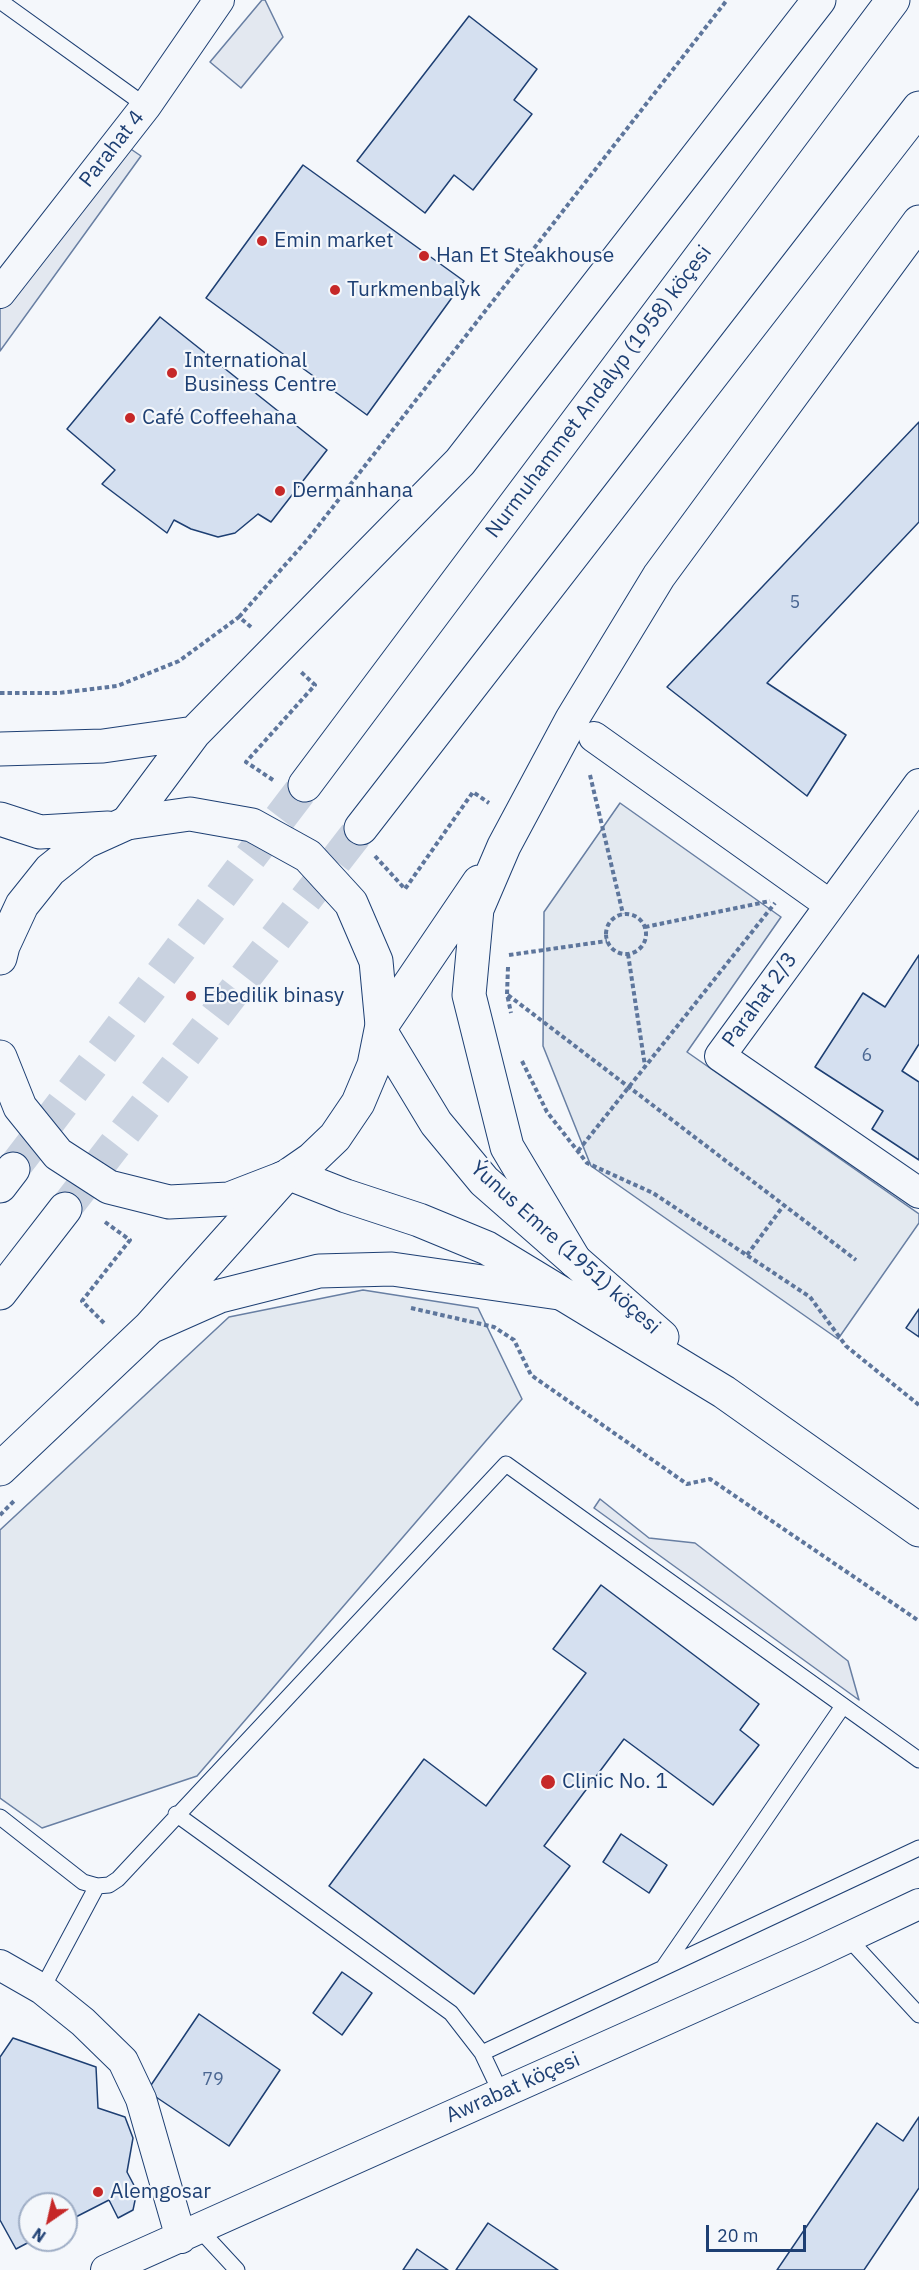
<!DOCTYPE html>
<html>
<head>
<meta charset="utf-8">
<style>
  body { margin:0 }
  #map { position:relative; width:919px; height:2270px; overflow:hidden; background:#f4f7fb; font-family:"IBM Plex Sans",sans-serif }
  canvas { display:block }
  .north { position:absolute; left:18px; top:2192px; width:60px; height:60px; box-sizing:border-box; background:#f4f7fb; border:2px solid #9eadc5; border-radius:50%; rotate:214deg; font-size:16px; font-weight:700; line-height:24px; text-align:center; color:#1d3f73 }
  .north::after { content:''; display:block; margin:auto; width:21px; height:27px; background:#c62828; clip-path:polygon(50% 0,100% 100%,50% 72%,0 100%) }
  .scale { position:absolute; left:706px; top:2225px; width:100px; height:27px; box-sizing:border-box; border:3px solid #1d3f73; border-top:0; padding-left:8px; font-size:18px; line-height:21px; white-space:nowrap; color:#1d3f73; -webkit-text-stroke:4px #f4f7fb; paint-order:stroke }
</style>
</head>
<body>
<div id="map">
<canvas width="919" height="2270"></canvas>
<div class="north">N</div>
<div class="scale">20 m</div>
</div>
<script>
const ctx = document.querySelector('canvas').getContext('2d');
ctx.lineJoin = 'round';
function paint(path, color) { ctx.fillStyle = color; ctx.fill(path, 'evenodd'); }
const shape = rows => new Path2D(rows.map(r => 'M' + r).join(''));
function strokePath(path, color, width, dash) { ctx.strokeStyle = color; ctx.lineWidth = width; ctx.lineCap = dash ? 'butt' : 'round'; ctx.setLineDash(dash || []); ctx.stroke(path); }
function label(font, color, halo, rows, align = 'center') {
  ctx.font = font + ' "IBM Plex Sans",sans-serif'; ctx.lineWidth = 4.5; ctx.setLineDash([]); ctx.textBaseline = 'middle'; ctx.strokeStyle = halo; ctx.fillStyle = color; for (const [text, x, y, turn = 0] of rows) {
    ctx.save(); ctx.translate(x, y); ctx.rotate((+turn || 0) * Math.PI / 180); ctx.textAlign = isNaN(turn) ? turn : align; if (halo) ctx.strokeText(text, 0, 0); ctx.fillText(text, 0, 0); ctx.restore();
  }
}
const green = shape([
  [620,803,781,917,687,1052,919,1214,919,1223,838,1339,591,1166,543,1046,544,912,620,803],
  [363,1290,478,1308,522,1399,197,1776,42,1828,0,1798,0,1530,229,1317,363,1290]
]);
const parking = shape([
  [262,0,265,0,283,37,241,88,210,62,262,0],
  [119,141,141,156,0,351,0,306,119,141],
  [600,1499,649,1538,695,1543,848,1661,859,1700,594,1508,600,1499]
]);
const building = shape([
  [469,16,537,69,514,100,532,114,473,190,454,175,425,213,357,161,469,16],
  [303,165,464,281,367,415,206,298,303,165],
  [160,317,327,450,271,522,258,514,235,533,218,537,191,529,174,520,167,533,102,484,115,470,67,429,160,317],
  [919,422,919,522,767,683,846,735,807,796,667,687,919,422],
  [919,955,919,1044,902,1071,919,1082,919,1160,872,1129,883,1111,815,1067,863,993,885,1007,919,955],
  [919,1309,919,1337,906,1328,919,1309],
  [601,1585,759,1704,740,1730,759,1745,713,1805,624,1739,544,1846,570,1866,474,1994,329,1886,424,1759,486,1806,586,1673,553,1649,601,1585],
  [621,1834,667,1865,649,1893,603,1862,621,1834],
  [342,1972,372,1993,342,2035,313,2013,342,1972],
  [199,2014,280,2070,229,2146,147,2091,199,2014],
  [13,2038,96,2067,98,2108,125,2117,133,2138,127,2172,137,2191,133,2210,118,2218,109,2200,66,2222,66,2204,30,2204,30,2240,33,2240,16,2249,0,2220,0,2057,13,2038],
  [919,2117,919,2188,864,2270,777,2270,877,2123,903,2141,919,2117],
  [488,2223,558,2270,456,2270,488,2223],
  [417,2249,448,2270,403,2270,417,2249]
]);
const primaryTunnel = shape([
  [13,1169,305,785],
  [65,1209,361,828]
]);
const path = shape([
  [239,617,308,539,727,0],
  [0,693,59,693,117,686,179,661,239,617,251,627],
  [590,775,623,914],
  [273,780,246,762,315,685,301,672],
  [375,856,405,889,473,792,489,803],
  '606 934a20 20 0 1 1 40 0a20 20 0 1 1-40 0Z',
  [645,927,770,901],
  [628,954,645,1066],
  [509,955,607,941],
  [508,967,507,994,511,1013],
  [508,995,856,1260],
  [522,1061,547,1112,587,1163,653,1193,810,1297,846,1346,919,1405],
  [578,1151,775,903],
  [105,1222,130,1240,82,1301,106,1325],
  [747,1255,784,1205],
  [411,1308,494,1327,514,1340,531,1375,687,1484,710,1479,919,1621],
  [0,1515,14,1501]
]);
const service = shape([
  [0,1,146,106],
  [176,1814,451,2013,482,2053,501,2093],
  [0,1817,83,1882,97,1886,109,1885,118,1879,506,1464,919,1760],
  [848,1938,919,2015],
  [663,1968,843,1706],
  [42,1989,97,1886],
  [482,2053,919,1848],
  [200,2230,237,2270]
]);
const minor = shape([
  [0,293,146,106,219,0],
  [594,737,830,905],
  [919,784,720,1056,919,1193],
  [0,1965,42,1989,83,2022,123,2061,141,2099,181,2238],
  [106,2270,813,1954,919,1904]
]);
const tertiary = shape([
  [0,819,40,832,108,828],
  [0,958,3,946,22,905,50,870,85,842,127,823,190,814,252,825,308,856,351,903,376,961,382,1025,374,1065,358,1103,335,1137,312,1159,286,1177,229,1199,169,1202,109,1187,58,1154,20,1107,0,1057],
  [381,1032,436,1123,484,1181,662,1337],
  [290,1174,346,1196,419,1220,487,1248,724,1392,919,1530]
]);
const primary = shape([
  [0,749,103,746,194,733],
  [305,785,893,0],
  [127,823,194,733,460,462,819,0],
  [361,828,919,108],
  [382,1025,479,882],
  [0,1186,13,1169],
  [575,1261,507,1147,469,995,477,909,504,846,572,719,659,576,919,222],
  [0,1293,65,1209],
  [150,1327,220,1296,319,1271,392,1269,559,1293],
  [0,1469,150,1327,283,1178]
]);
const markers = [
  [262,241,6,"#c62828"],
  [424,256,6,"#c62828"],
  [335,290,6,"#c62828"],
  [172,373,6,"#c62828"],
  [130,418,6,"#c62828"],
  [280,491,6,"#c62828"],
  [191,996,6,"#c62828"],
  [548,1782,8,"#c62828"],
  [98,2192,6,"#c62828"]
];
const numberNames = [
  ["5",795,603],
  ["6",867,1056],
  ["79",213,2080]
];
const streetNames = [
  ["Parahat 4",112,149,-52],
  ["Nurmuhammet Andalyp (1958) köçesi",599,392,-53],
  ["Parahat 2/3",760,1000,-54],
  ["Ýunus Emre (1951) köçesi",565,1248,42],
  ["Awrabat köçesi",513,2088,-24]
];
const poiNames = [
  ["Emin market",274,241],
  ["Han Et Steakhouse",436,256],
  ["Turkmenbalyk",347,290],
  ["International",184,361],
  ["Business Centre",184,385],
  ["Café Coffeehana",142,418],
  ["Dermanhana",292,491],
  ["Ebedilik binasy",203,996],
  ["Clinic No. 1",562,1782],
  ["Alemgosar",110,2192]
];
paint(green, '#e3e9f0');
strokePath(green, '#687fa3', 1.5);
paint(parking, '#e3e8f0');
strokePath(parking, '#687fa3', 1.5);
paint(building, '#d5e0f0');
strokePath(building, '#1d3f73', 1.5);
strokePath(primaryTunnel, '#c9d2e0', 33, [33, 16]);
strokePath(service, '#1d3f73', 17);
strokePath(minor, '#1d3f73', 32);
strokePath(tertiary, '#1d3f73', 35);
strokePath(primary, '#1d3f73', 35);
strokePath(path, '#5e769c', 4, [4.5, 3]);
strokePath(service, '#f4f7fb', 15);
strokePath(minor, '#f4f7fb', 30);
strokePath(tertiary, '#f4f7fb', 33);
strokePath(primary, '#f4f7fb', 33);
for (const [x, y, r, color] of markers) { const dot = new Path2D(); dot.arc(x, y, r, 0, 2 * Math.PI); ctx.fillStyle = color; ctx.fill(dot); strokePath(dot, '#f4f7fb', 2); }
label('18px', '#4b6792', null, numberNames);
label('21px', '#1d3f73', '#f4f7fb', streetNames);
label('21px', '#1d3f73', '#f4f7fb', poiNames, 'left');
</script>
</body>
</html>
